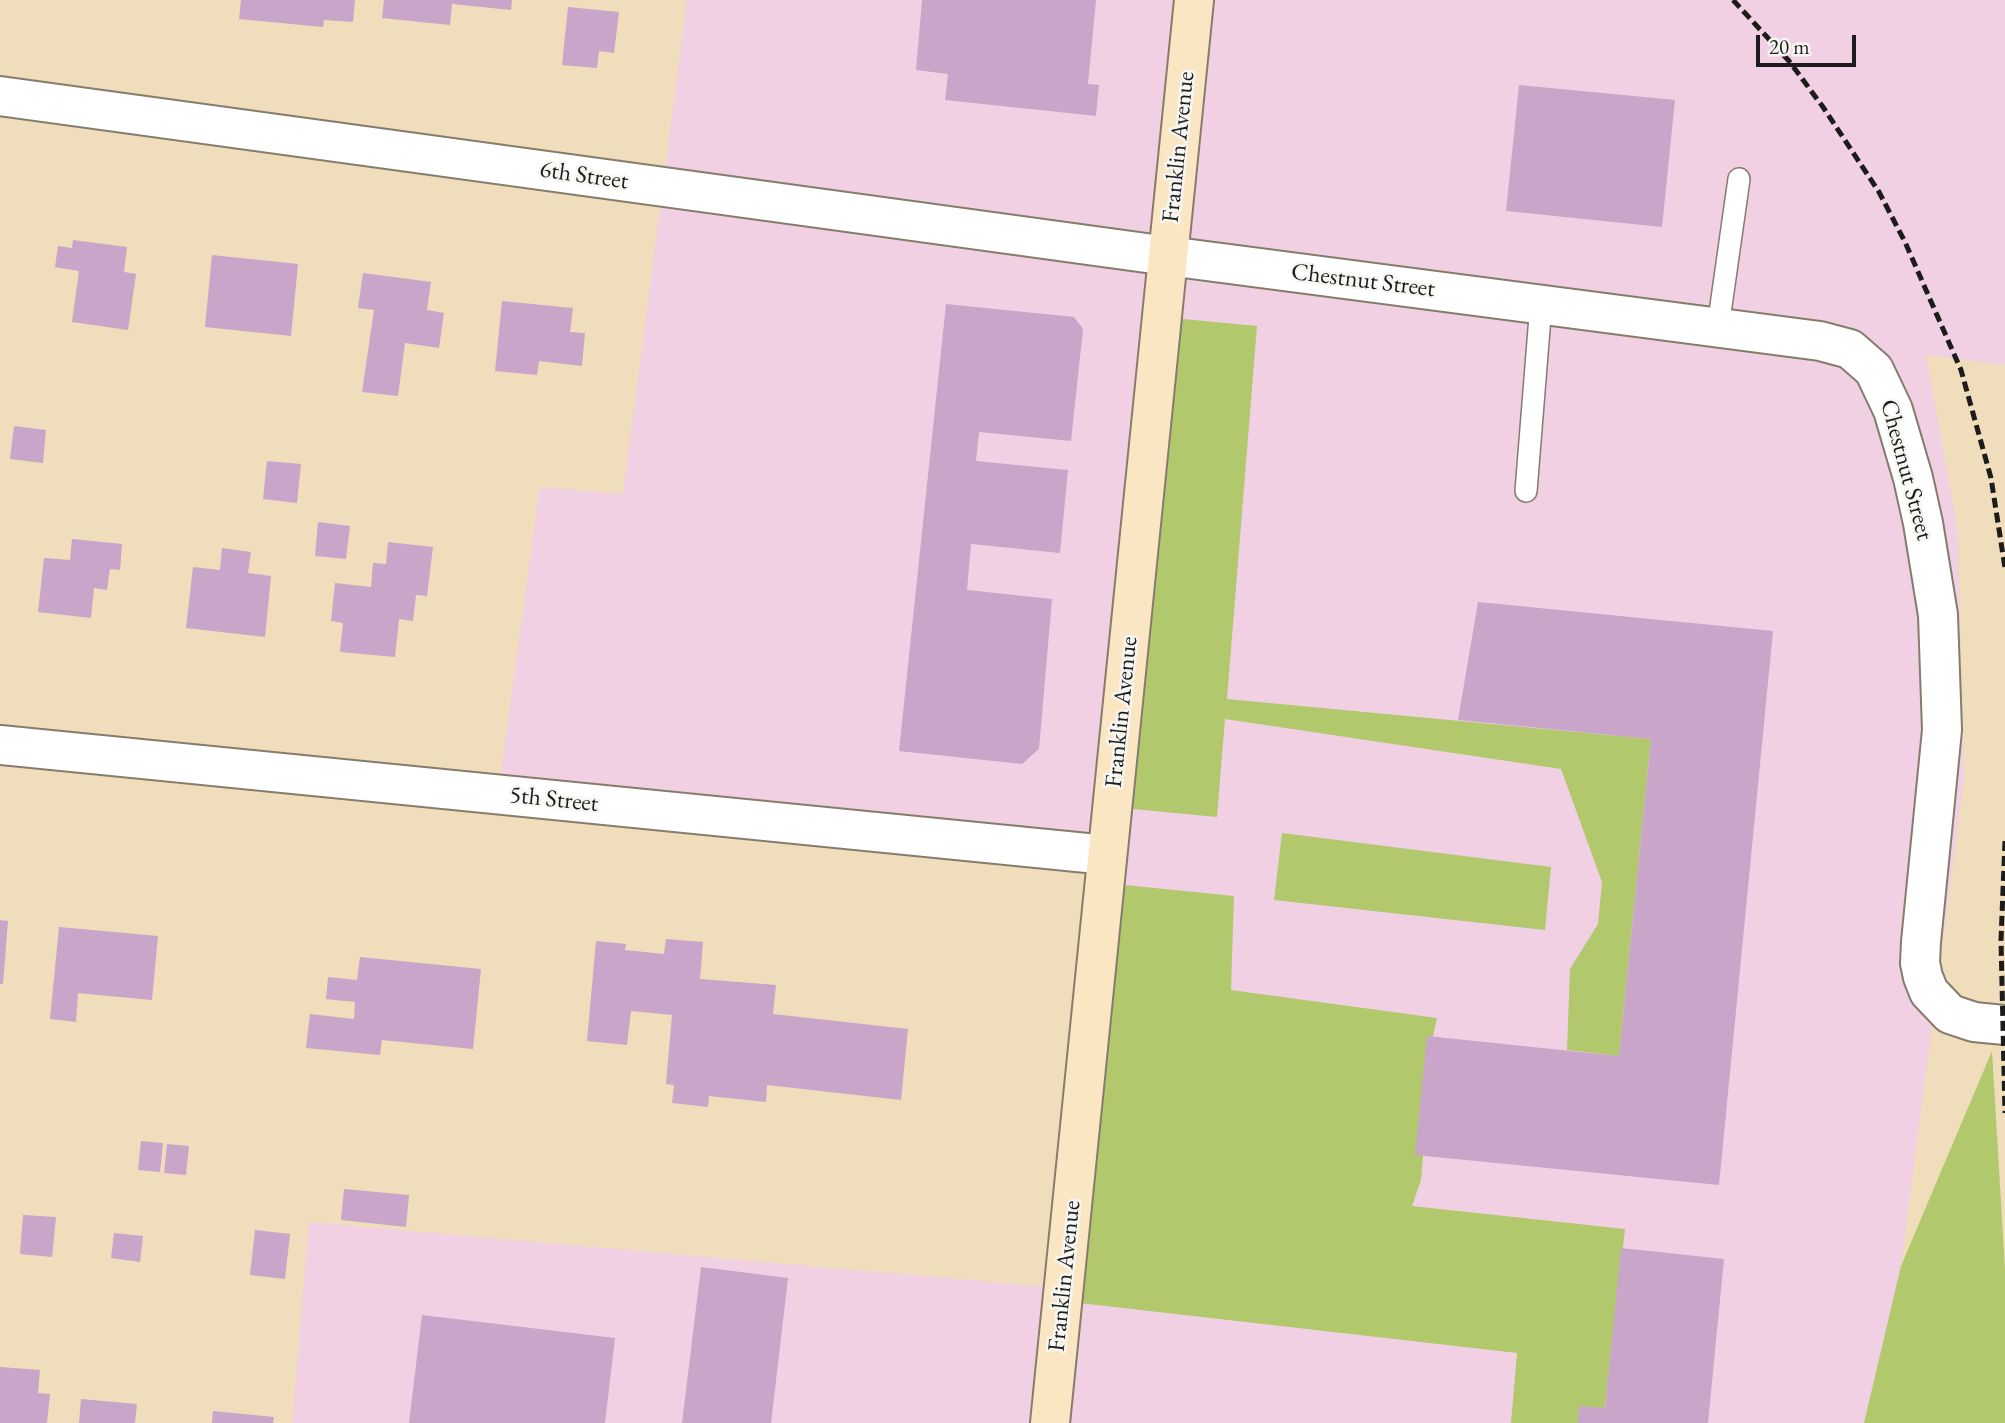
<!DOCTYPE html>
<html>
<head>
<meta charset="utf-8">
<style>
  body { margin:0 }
  #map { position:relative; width:2005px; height:1423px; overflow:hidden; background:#efddbc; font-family:"EB Garamond",serif }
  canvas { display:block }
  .scale { position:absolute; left:1756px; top:35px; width:100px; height:32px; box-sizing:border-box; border:4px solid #1c1c1c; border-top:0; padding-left:9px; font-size:21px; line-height:24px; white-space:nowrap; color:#1c1c1c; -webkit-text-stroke:5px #f6f6f2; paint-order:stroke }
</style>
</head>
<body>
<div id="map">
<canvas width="2005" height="1423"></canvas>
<div class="scale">20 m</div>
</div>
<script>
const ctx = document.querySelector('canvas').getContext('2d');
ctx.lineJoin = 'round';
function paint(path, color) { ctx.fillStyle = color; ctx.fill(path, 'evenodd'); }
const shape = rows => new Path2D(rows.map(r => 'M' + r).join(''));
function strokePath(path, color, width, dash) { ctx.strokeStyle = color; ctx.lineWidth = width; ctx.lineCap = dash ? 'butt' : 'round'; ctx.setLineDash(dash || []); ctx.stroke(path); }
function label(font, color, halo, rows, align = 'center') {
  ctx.font = font + ' "EB Garamond",serif'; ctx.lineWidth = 5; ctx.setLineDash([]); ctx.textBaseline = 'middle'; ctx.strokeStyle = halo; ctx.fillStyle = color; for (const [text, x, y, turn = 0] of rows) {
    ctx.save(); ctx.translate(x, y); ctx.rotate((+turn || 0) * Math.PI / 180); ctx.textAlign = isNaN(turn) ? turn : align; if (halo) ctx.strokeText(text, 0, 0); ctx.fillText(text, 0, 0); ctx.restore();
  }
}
const built = shape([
  [687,0,2005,0,2005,365,1926,355,1958,532,1964,779,1900,1273,1864,1423,1052,1423,1100,860,497,800,540,487,623,494],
  [309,1222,1061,1288,1050,1423,292,1423]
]);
const green = shape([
  [1162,317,1257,326,1227,699,1651,739,1619,1056,1567,1050,1570,969,1598,924,1602,882,1561,769,1225,719,1217,817,1112,807],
  [1282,833,1551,867,1545,930,1274,900],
  [1105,883,1234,896,1231,990,1437,1018,1433,1036,1421,1180,1412,1206,1625,1229,1603,1423,1511,1423,1517,1353,1062,1301],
  [1992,1051,2005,1270,2005,1423,1864,1423,1901,1266]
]);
const building = shape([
  [241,0,355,0,353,22,324,20,323,27,239,19],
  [384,0,512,0,511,10,452,4,450,25,382,18],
  [922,0,1096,0,1088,84,1099,85,1096,116,945,100,948,74,916,70],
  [568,7,619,12,614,53,599,51,597,68,562,65],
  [1519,85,1675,100,1662,227,1506,211],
  [73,240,127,247,124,272,136,274,128,330,72,322,79,271,55,267,58,246,72,248],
  [212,255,298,264,291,336,205,327],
  [363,273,431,282,427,310,444,313,439,348,405,343,398,396,362,392,374,310,358,308],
  [502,301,573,308,570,332,585,333,582,366,539,361,537,375,495,371],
  [946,304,1074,317,1083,329,1071,441,979,432,976,461,1068,470,1060,553,971,544,967,590,1052,599,1039,749,1022,764,899,751],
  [14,426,46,430,43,463,10,459],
  [267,461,301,464,297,503,263,499],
  [318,522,350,526,346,559,315,556],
  [72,539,122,544,120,570,110,569,107,590,94,588,91,618,38,612,44,558,70,560],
  [388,542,433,547,427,596,416,595,413,621,399,619,395,657,340,652,343,623,331,621,335,583,371,587,373,563,386,564],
  [222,548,251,552,248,573,271,576,265,637,186,628,193,567,220,570],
  [1478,602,1773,631,1719,1185,1415,1155,1427,1036,1619,1056,1651,739,1458,720],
  [0,920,8,921,3,984,0,984],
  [59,927,158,936,152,1000,78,993,76,1022,50,1019],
  [666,939,703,942,700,979,776,985,773,1014,908,1029,901,1100,767,1085,766,1102,709,1096,708,1107,672,1103,674,1085,666,1084,672,1015,631,1011,627,1045,587,1041,596,941,626,944,625,950,664,954],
  [360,957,481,969,473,1049,382,1040,380,1055,306,1048,310,1014,354,1019,355,1002,326,999,328,977,357,980],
  [141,1141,163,1143,160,1172,138,1170],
  [167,1144,189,1146,186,1175,164,1173],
  [344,1189,409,1195,406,1227,341,1220],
  [23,1215,56,1217,52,1257,20,1254],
  [255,1230,290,1234,285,1279,250,1275],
  [114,1233,143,1236,140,1262,111,1258],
  [1621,1248,1724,1259,1708,1423,1578,1423,1579,1406,1605,1408],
  [701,1267,788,1278,771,1423,682,1423],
  [422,1315,615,1338,605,1423,409,1423],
  [0,1367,40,1370,38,1393,50,1394,47,1423,0,1423],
  [81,1399,137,1404,135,1423,79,1423],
  [213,1411,274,1417,273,1423,212,1423]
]);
const lane = shape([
  [1718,327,1739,179],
  [1526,491,1541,304]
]);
const street = shape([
  [0,96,1168,256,1820,341,1850,349,1874,370,1893,410,1913,478,1923,523,1938,615,1942,730,1921,942,1920,963,1923,977,1929,992,1950,1014,1974,1022,2005,1025],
  [0,745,1107,855]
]);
const secondary = shape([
  [1050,1423,1194,0]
]);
const rail = shape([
  [1733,0,1789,61,1823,107,1879,192,1905,242,1961,370,1991,478,2005,568],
  [2005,841,2001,940,2005,1113]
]);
const streetNames = [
  ["Franklin Avenue",1179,147,-84],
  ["6th Street",584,176,8],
  ["Chestnut Street",1363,281,7],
  ["Chestnut Street",1906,470,75],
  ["Franklin Avenue",1122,712,-84],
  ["5th Street",554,800,6],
  ["Franklin Avenue",1065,1276,-84]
];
paint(built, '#f1d0e3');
paint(green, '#b1c86c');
paint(building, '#c8a5c9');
strokePath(lane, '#867c6c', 24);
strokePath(street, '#867c6c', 42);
strokePath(secondary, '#867c6c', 42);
strokePath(lane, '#fff', 21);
strokePath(street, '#fff', 38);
strokePath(secondary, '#fbe6c4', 38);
strokePath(rail, '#1c1c1c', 5, [10, 5]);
label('24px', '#1c1c1c', '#f6f6f2', streetNames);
</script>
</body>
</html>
